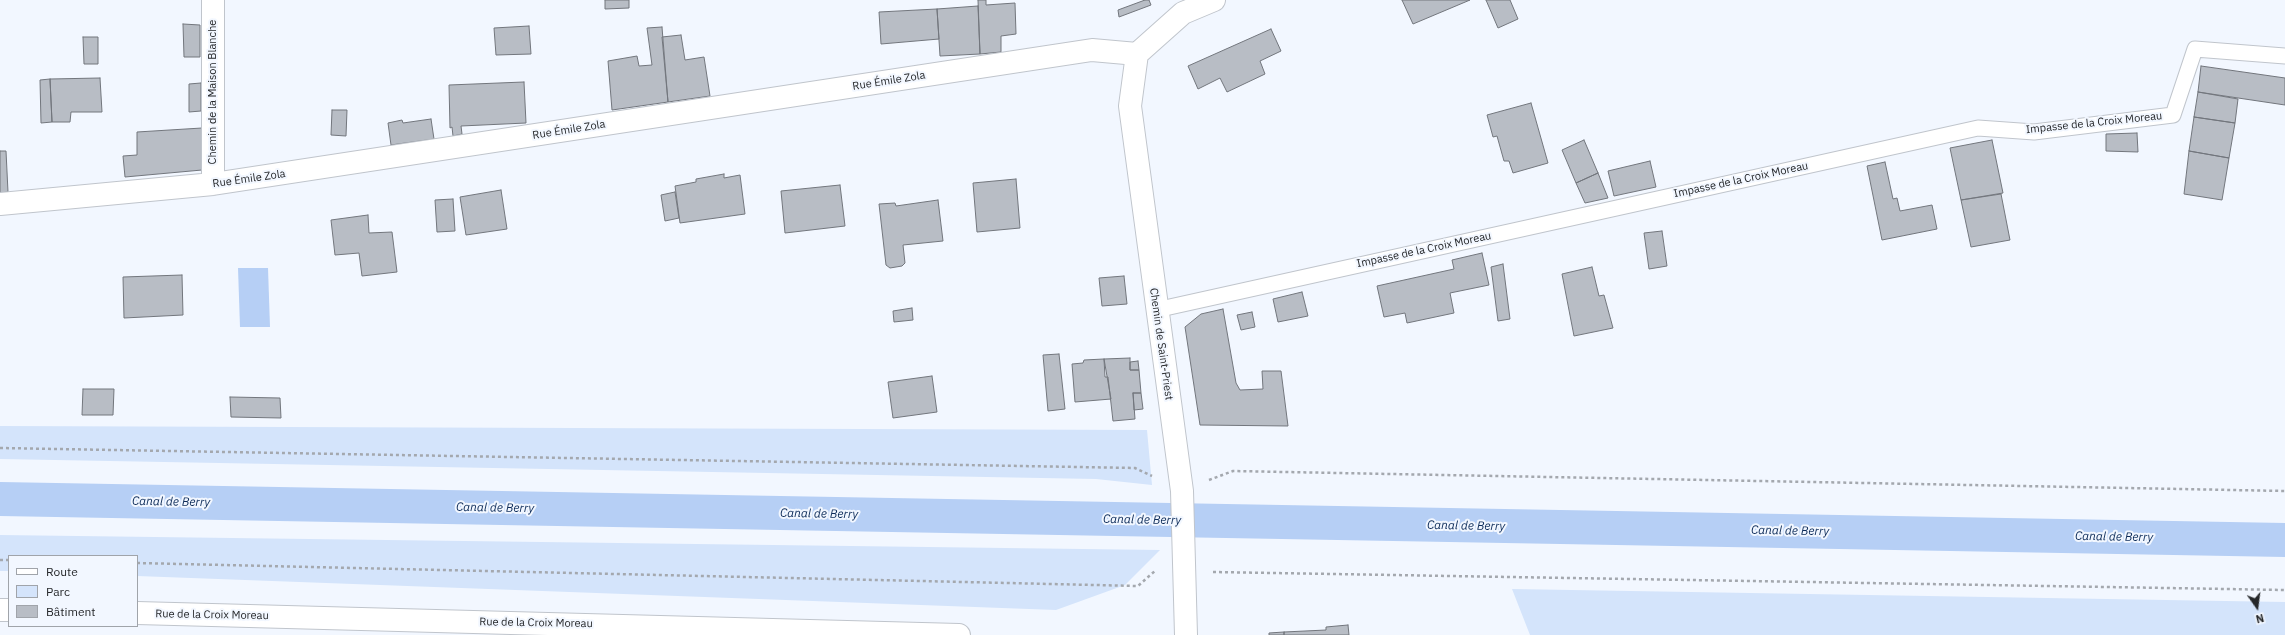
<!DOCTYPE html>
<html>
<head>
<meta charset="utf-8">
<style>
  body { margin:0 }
  #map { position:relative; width:2285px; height:635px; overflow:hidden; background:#f2f7ff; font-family:"IBM Plex Sans",sans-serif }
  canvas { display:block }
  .legend { position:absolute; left:8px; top:555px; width:130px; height:72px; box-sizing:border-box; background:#f2f7ff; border:1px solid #a0a4aa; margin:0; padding:5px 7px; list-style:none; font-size:12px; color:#25272a }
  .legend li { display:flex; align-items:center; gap:8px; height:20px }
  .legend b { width:20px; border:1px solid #a0a4aa }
  .north { position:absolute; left:2237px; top:587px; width:40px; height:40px; -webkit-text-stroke:3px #f2f7ff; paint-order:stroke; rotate:166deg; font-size:11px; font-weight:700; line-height:16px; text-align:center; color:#25272a }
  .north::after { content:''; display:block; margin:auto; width:14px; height:18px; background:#25272a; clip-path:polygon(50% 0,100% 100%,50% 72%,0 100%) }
</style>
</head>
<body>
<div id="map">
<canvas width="2285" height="635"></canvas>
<ul class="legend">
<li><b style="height:5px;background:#fff"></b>Route</li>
<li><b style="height:11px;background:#d4e4fb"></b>Parc</li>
<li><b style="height:11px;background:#b8bdc5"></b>Bâtiment</li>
</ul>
<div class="north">N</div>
</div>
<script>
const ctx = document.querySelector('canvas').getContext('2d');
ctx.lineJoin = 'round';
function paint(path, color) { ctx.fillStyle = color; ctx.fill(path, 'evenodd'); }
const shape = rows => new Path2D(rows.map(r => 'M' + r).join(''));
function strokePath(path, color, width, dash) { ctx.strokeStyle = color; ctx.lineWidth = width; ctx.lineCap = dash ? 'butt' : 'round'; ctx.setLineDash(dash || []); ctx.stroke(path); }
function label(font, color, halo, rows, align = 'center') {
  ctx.font = font + ' "IBM Plex Sans",sans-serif'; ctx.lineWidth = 4; ctx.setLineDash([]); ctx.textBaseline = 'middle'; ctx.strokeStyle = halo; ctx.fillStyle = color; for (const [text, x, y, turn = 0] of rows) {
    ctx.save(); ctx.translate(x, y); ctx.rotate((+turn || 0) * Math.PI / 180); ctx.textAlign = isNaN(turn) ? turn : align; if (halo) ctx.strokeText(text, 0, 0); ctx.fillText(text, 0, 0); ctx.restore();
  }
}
const green = shape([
  [0,426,1147,430,1152,485,1096,479,0,459],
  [0,535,1160,550,1125,585,1056,610,137,576,137,556,9,556,9,571,0,571],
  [1512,589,2285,602,2285,635,1530,635]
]);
const water = shape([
  [238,268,268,268,270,327,240,327]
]);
const canal = shape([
  [0,499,2285,540]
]);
const building = shape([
  [605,0,629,0,629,8,605,9,605,0],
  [978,0,986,0,986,5,1015,3,1016,34,1001,36,1001,52,980,54,978,0],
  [1145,0,1149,0,1151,5,1119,17,1118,10,1145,0],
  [1402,0,1470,0,1413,24,1402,0],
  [1486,0,1510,0,1518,19,1498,28,1486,0],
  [978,6,980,54,940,56,937,9,978,6],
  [937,9,939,39,881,44,879,12,937,9],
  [183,24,200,25,200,57,184,57,183,24],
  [529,26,531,54,496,55,494,28,529,26],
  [662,27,668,102,612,110,608,61,637,56,639,66,652,65,647,28,662,27],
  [1271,29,1281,51,1260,61,1265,74,1227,92,1220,78,1198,89,1188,66,1271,29],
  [681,35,685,60,704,57,710,96,668,102,662,37,681,35],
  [83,37,98,37,98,64,84,64,83,37],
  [2201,66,2285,78,2285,105,2198,92,2201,66],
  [100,78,102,112,71,112,70,122,52,122,50,79,100,78],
  [50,79,52,122,41,123,40,80,50,79],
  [524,82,526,123,461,126,462,134,453,136,452,127,450,128,449,85,524,82],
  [201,83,201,111,189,112,189,84,201,83],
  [2198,92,2238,99,2235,123,2194,117,2198,92],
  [1531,103,1548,163,1513,173,1509,161,1504,161,1497,136,1493,137,1487,115,1531,103],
  [332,110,347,110,346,136,331,135,332,110],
  [2194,117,2235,123,2229,158,2189,151,2194,117],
  [431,119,434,139,391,145,388,123,402,120,403,123,431,119],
  [202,128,202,170,125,177,123,156,137,155,137,132,202,128],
  [2137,133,2138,152,2106,151,2106,134,2137,133],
  [1584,140,1598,173,1576,183,1562,150,1584,140],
  [1992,140,2003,193,1961,200,1950,148,1992,140],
  [0,151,6,151,8,192,0,193,0,151],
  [2189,151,2229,158,2222,200,2184,194,2189,151],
  [1650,161,1656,187,1614,196,1608,171,1650,161],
  [1885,162,1893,199,1897,198,1900,211,1932,205,1937,229,1882,240,1867,166,1885,162],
  [1598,173,1608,198,1585,203,1576,183,1598,173],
  [724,174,724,178,740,175,745,214,680,223,675,186,696,182,696,179,724,174],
  [1016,179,1020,228,977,232,973,183,1016,179],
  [840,185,845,226,785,233,781,191,840,185],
  [501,190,507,229,466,235,460,197,501,190],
  [675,192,679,218,665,221,661,195,675,192],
  [2001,194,2010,240,1971,247,1961,200,2001,194],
  [453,199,455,231,437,232,435,200,453,199],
  [938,200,943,241,903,245,905,263,902,266,890,268,886,265,879,204,895,203,896,206,938,200],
  [368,215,369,233,392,232,397,272,362,276,359,253,335,255,331,220,368,215],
  [1662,231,1667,266,1649,269,1644,233,1662,231],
  [1482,253,1489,285,1450,293,1454,313,1407,323,1405,313,1384,317,1377,286,1454,269,1452,260,1482,253],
  [1503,264,1510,319,1498,321,1491,267,1503,264],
  [1592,267,1599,296,1604,295,1613,328,1574,336,1562,274,1592,267],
  [182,275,183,315,124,318,123,277,182,275],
  [1124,276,1127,304,1102,306,1099,278,1124,276],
  [1302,292,1308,316,1278,322,1273,299,1302,292],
  [912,308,913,320,894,322,893,311,912,308],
  [1223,309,1236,383,1240,390,1263,389,1262,371,1281,371,1288,426,1200,425,1185,327,1201,314,1223,309],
  [1252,312,1255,327,1241,330,1237,315,1252,312],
  [1059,354,1065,409,1048,411,1043,355,1059,354],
  [1130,358,1130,370,1139,370,1141,393,1133,393,1135,419,1113,421,1108,377,1105,377,1104,359,1130,358],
  [1104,359,1111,399,1075,402,1072,364,1083,363,1084,360,1104,359],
  [1138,361,1139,370,1130,370,1130,362,1138,361],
  [932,376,937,412,893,418,888,382,932,376],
  [83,389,114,389,113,415,82,415,83,389],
  [1133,393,1141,393,1143,409,1134,410,1133,393],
  [230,397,280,398,281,418,231,417,230,397],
  [1348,625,1349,635,1284,635,1284,632,1326,630,1326,627,1348,625],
  [1284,632,1284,635,1269,635,1269,633,1284,632]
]);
const path = shape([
  [0,448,1135,468,1152,476],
  [1209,480,1233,471,2285,491],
  [0,560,9,560],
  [137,563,1138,586,1156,570],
  [1213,572,2285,590]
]);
const lane = shape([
  [1156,310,1978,128,2034,132,2173,115,2195,49,2285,56]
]);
const street = shape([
  [1137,54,1130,106,1182,491,1186,635],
  [1137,54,1183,13,1214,0],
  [213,184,213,0],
  [0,204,213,184,1092,50,1137,54],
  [0,610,9,610],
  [137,613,959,635]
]);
const streetNames = [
  ["Rue Émile Zola",889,81,-9],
  ["Chemin de la Maison Blanche",213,92,-90],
  ["Impasse de la Croix Moreau",2094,123,-6],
  ["Rue Émile Zola",569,130,-9],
  ["Rue Émile Zola",249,179,-8],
  ["Impasse de la Croix Moreau",1741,180,-12],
  ["Impasse de la Croix Moreau",1424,250,-12],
  ["Chemin de Saint-Priest",1161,344,82],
  ["Rue de la Croix Moreau",212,615,1],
  ["Rue de la Croix Moreau",536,623,1]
];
const waterNames = [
  ["Canal de Berry",171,502,1],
  ["Canal de Berry",495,508,1],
  ["Canal de Berry",819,514,1],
  ["Canal de Berry",1142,520,1],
  ["Canal de Berry",1466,526,1],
  ["Canal de Berry",1790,531,1],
  ["Canal de Berry",2114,537,1]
];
paint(green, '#d4e4fb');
paint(water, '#b6cff5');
strokePath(canal, '#b6cff5', 34);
paint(building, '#b8bdc5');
strokePath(building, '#72767d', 1);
strokePath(lane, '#c0c5cc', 17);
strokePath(street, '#c0c5cc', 24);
strokePath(path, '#a4a8ae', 2.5, [3, 3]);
strokePath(lane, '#fff', 15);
strokePath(street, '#fff', 22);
label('11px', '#25272a', '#f2f7ff', streetNames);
label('italic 12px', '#0b2a58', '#f2f7ff', waterNames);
</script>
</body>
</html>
